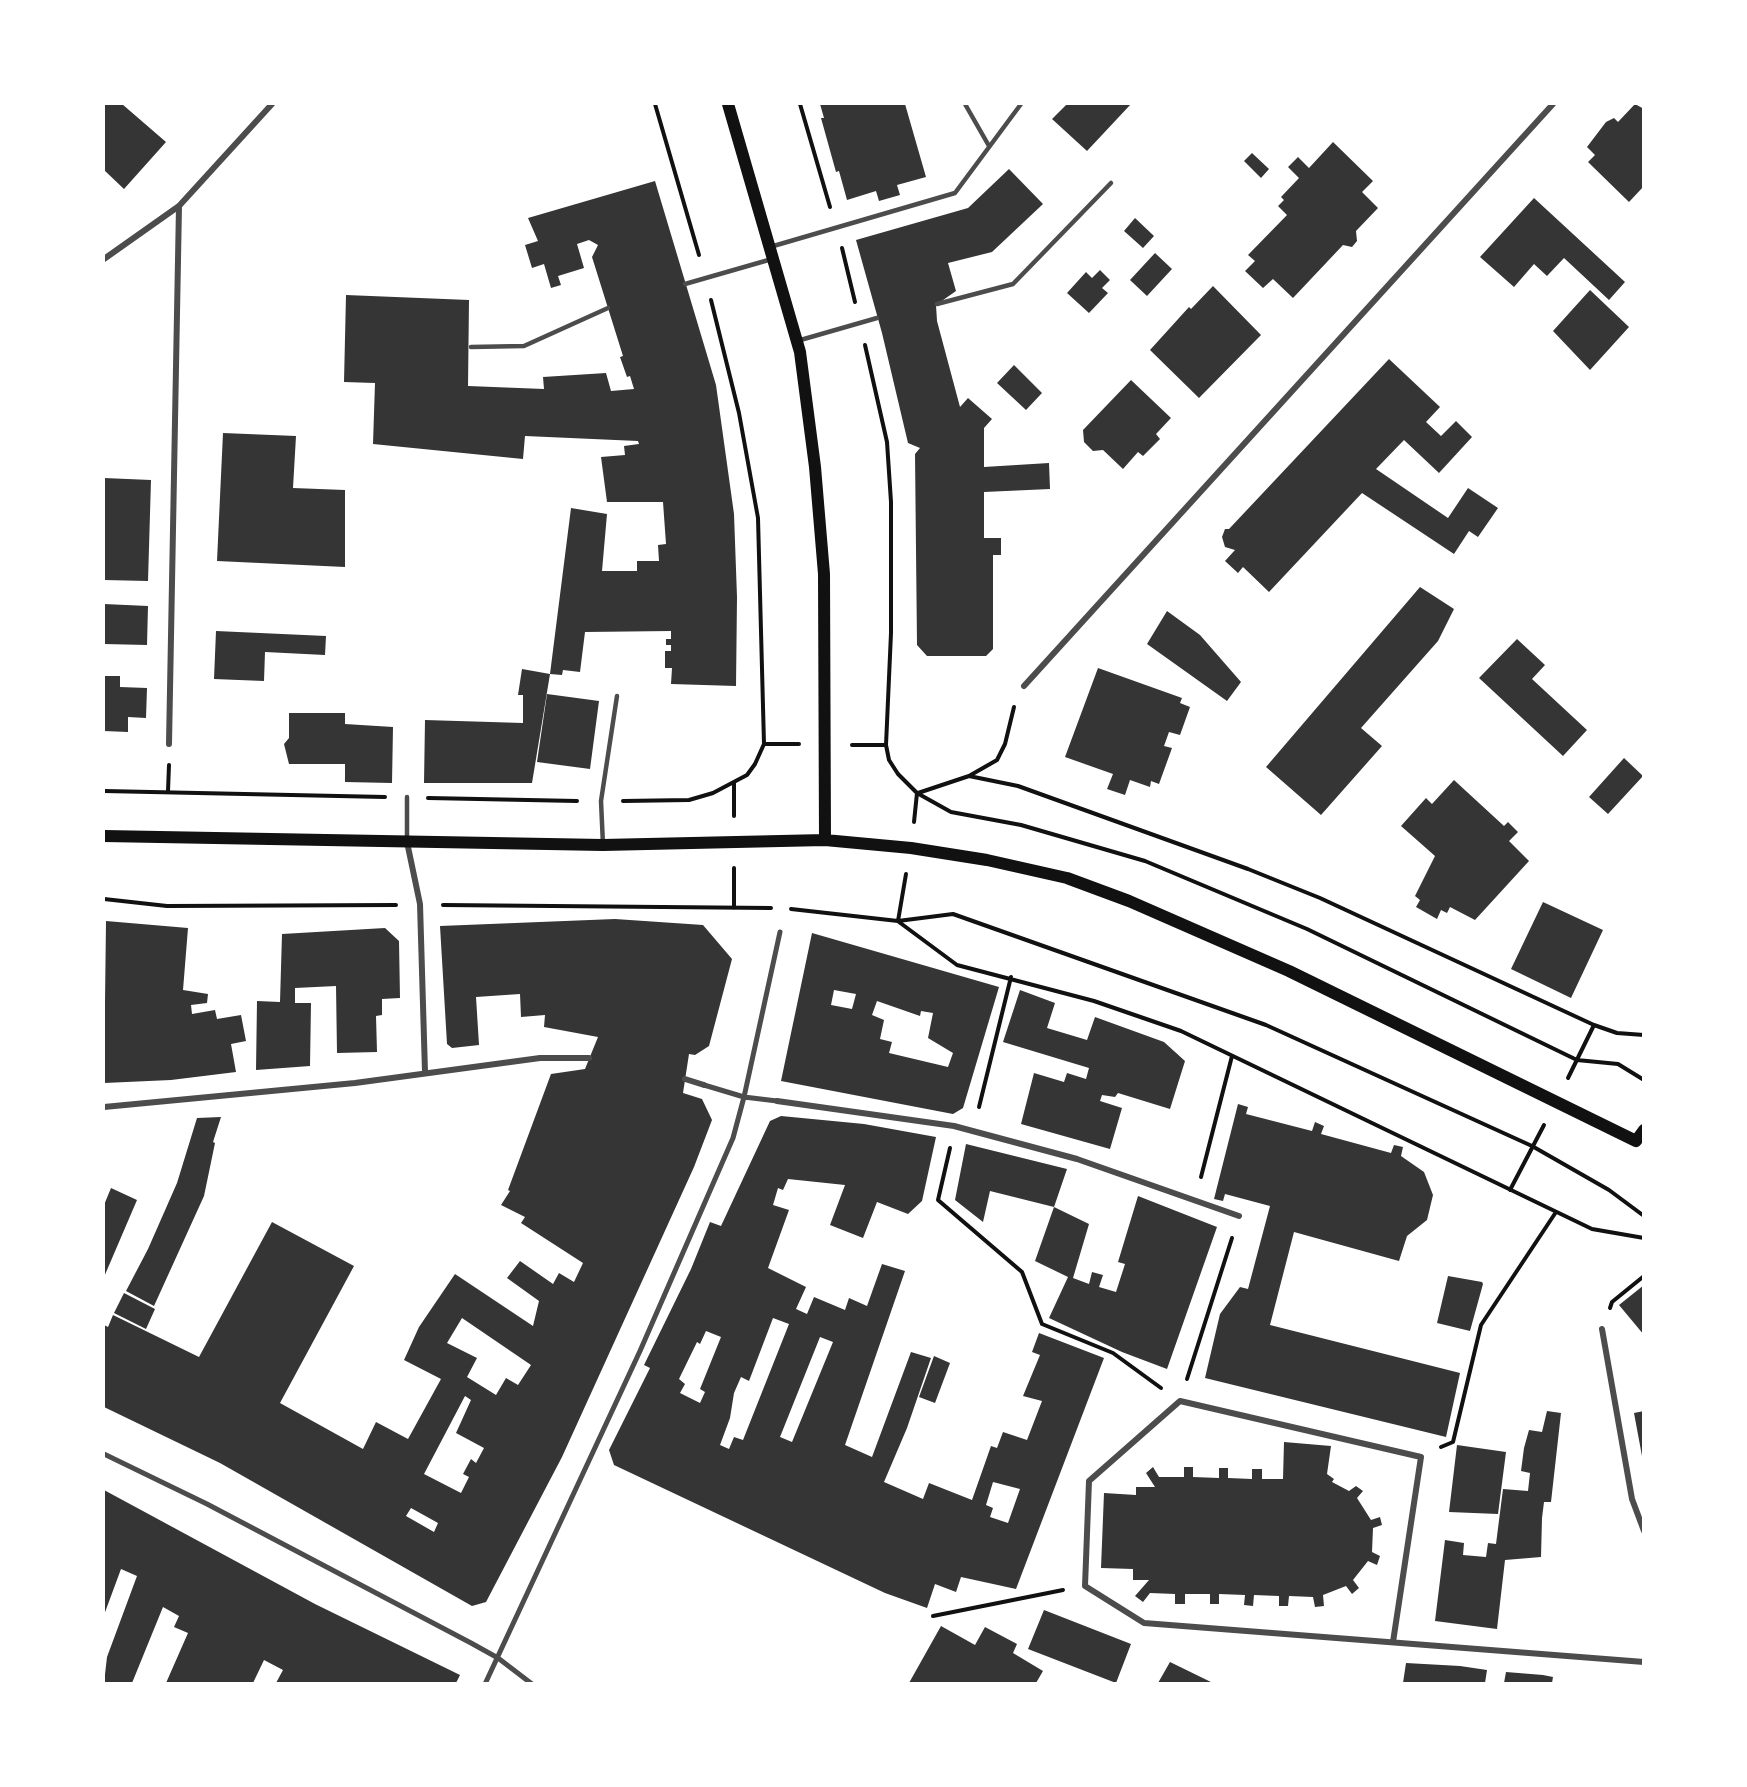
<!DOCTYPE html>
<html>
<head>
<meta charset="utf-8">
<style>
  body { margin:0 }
  #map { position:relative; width:1747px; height:1787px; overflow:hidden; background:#fff; font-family:"Noto Sans",sans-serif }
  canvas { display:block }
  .frame { position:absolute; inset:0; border:105px solid #fff; pointer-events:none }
</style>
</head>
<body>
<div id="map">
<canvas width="1747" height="1787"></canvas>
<div class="frame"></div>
</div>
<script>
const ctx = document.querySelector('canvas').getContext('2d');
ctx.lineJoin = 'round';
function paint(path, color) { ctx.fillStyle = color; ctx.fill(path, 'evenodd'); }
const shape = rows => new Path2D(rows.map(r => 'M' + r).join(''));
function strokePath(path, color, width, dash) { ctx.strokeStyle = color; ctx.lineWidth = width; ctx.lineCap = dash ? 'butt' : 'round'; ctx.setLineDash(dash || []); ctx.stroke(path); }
const building = shape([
  [104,104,122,104,166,142,124,189,104,170],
  [820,104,905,104,926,177,897,185,900,195,879,201,876,191,847,200,839,171,836,172,821,118,824,118],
  [1067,104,1131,104,1087,151,1052,119],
  [1635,104,1644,109,1644,186,1629,202,1588,162,1595,155,1587,147,1606,122,1614,118,1618,122],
  [1333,142,1373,181,1362,192,1378,208,1356,231,1357,241,1352,247,1343,245,1293,298,1273,279,1263,288,1245,271,1255,261,1248,255,1287,215,1278,206,1284,200,1281,197,1299,178,1288,167,1298,157,1309,168],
  [1252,153,1269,169,1261,178,1244,161],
  [1009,169,1043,204,992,252,948,263,956,291,936,305,937,321,960,407,968,398,992,419,984,428,984,467,1049,463,1050,489,984,492,984,538,1001,538,1001,555,993,555,993,649,986,656,927,656,917,645,915,454,920,448,908,443,882,333,856,240,968,208],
  [655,181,716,385,734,514,737,597,736,686,671,684,672,668,665,668,665,651,671,651,671,645,666,645,666,639,671,639,671,631,585,632,580,672,563,670,562,675,550,674,571,508,607,514,602,571,637,571,637,561,659,561,658,545,666,544,663,502,607,502,601,457,625,455,624,446,639,444,638,441,525,436,523,459,373,444,375,383,344,382,346,295,469,300,468,386,544,389,543,377,606,373,611,391,634,389,630,376,627,377,620,357,623,356,592,257,598,245,589,240,577,244,584,268,558,276,561,285,551,288,544,264,532,268,525,245,538,241,528,218],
  [1534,198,1625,282,1609,300,1564,258,1547,276,1534,264,1514,287,1480,257],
  [1135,218,1154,236,1143,248,1124,231],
  [1155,253,1172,269,1147,296,1130,280],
  [1100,270,1110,280,1102,288,1108,293,1089,313,1067,293,1086,272,1092,278],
  [1213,286,1261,335,1199,398,1150,350,1189,307,1191,309],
  [1590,290,1629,327,1590,370,1553,331],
  [1389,359,1440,407,1426,422,1441,436,1456,421,1472,437,1439,473,1404,440,1376,469,1448,518,1468,488,1498,508,1478,537,1469,531,1454,554,1362,493,1269,592,1243,567,1238,573,1225,561,1235,550,1225,547,1222,537,1225,529,1229,529],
  [1014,365,1042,393,1026,410,997,383],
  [1131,380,1171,418,1156,434,1160,439,1143,456,1138,452,1123,469,1103,450,1093,451,1084,442,1083,430],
  [223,433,296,436,293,488,345,490,345,567,217,561],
  [104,478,151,480,148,581,104,580],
  [1420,587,1454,609,1438,641,1361,728,1382,746,1321,815,1266,767],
  [104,604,148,606,147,645,104,644],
  [1167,611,1200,635,1241,682,1227,701,1147,644],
  [216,631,326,636,325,655,265,652,264,681,214,679],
  [1517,639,1545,665,1532,679,1587,730,1563,756,1479,678],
  [1098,668,1182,698,1180,703,1190,707,1180,735,1169,732,1164,746,1172,748,1159,784,1151,781,1150,787,1130,780,1125,795,1107,789,1113,774,1065,757],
  [522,669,550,674,532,783,424,783,425,720,523,723,523,695,518,695],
  [104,676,120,676,120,687,147,688,146,718,128,717,128,732,104,731],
  [547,694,599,701,590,769,537,762],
  [289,713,345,713,345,724,393,727,392,783,345,782,345,764,289,764,284,744,289,738],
  [1624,758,1643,776,1608,814,1589,797],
  [1454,780,1504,826,1508,822,1518,832,1509,841,1529,861,1475,920,1450,907,1447,913,1441,910,1437,919,1416,907,1420,900,1415,896,1435,856,1401,826,1426,798,1432,804],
  [1543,902,1603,930,1571,998,1511,969],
  [615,919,703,925,732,959,709,1046,695,1055,689,1054,683,1093,702,1099,712,1120,694,1167,562,1457,486,1602,472,1606,220,1463,104,1407,104,1325,108,1327,113,1315,199,1357,272,1222,354,1266,280,1403,363,1449,376,1422,408,1439,441,1379,404,1360,419,1327,455,1274,533,1326,539,1301,507,1278,520,1261,553,1284,559,1273,574,1282,583,1263,521,1223,525,1217,501,1205,510,1191,508,1190,551,1074,585,1069,598,1037,544,1027,545,1015,521,1017,520,994,476,997,479,1045,452,1048,447,1044,440,926],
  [462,1318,531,1365,518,1385,506,1378,496,1395,467,1377,477,1358,447,1343],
  [465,1396,471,1400,456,1433,484,1448,476,1463,471,1459,463,1474,469,1477,461,1493,424,1474],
  [411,1508,438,1523,434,1532,406,1516],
  [106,921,188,928,183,990,208,994,207,1003,191,1005,192,1014,215,1010,217,1019,241,1015,246,1041,231,1044,236,1072,171,1080,104,1083],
  [385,928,399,941,400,998,382,999,382,1015,376,1016,377,1052,337,1053,336,986,295,988,295,1003,311,1003,310,1066,256,1070,257,1001,280,1002,282,934],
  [812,933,999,987,963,1108,953,1114,781,1081],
  [834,990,856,994,852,1009,831,1005],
  [877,1001,920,1016,921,1011,933,1013,928,1038,953,1053,948,1067,889,1053,892,1042,880,1039,884,1020,872,1015],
  [1020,990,1055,1003,1047,1028,1087,1040,1095,1017,1164,1042,1185,1061,1170,1109,1118,1093,1115,1097,1102,1095,1100,1101,1122,1108,1110,1149,1021,1124,1034,1073,1064,1082,1067,1073,1086,1079,1089,1068,1003,1042],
  [1238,1104,1248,1107,1246,1114,1312,1131,1315,1122,1324,1126,1321,1134,1391,1153,1394,1145,1403,1147,1401,1156,1424,1172,1433,1195,1427,1220,1407,1236,1399,1261,1294,1232,1270,1325,1460,1373,1446,1437,1205,1378,1220,1314,1240,1287,1248,1289,1270,1206,1225,1194,1223,1201,1214,1199],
  [781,1116,864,1124,936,1137,922,1201,908,1214,877,1202,863,1238,830,1225,845,1185,788,1179,783,1190,778,1188,773,1205,789,1210,768,1268,806,1287,796,1309,807,1314,814,1297,845,1310,849,1298,867,1306,882,1264,905,1271,845,1445,872,1457,911,1352,931,1358,907,1428,884,1482,923,1499,929,1483,972,1500,991,1446,997,1448,1003,1432,1027,1440,1042,1401,1023,1396,1040,1355,1032,1352,1039,1333,1104,1358,1016,1589,961,1577,956,1592,935,1584,927,1608,885,1593,614,1465,609,1450,650,1368,644,1365,691,1269,710,1222,721,1226,770,1121],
  [773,1318,789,1324,743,1440,734,1437,729,1449,720,1445,730,1418,734,1393,741,1377,749,1381],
  [706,1331,721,1337,700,1389,705,1392,700,1403,680,1393,685,1384,679,1379,697,1342,700,1344],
  [820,1337,833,1342,792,1442,780,1437],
  [993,1482,1020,1489,1008,1523,990,1517,993,1508,986,1505],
  [221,1117,213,1142,215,1143,204,1196,154,1306,126,1291,148,1249,177,1183,197,1118],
  [966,1144,1067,1169,1054,1207,990,1191,983,1222,955,1200],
  [111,1188,137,1200,104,1277,104,1205],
  [1138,1196,1217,1227,1167,1369,1122,1352,1049,1318,1068,1277,1035,1261,1054,1207,1089,1224,1073,1278,1089,1284,1092,1272,1103,1275,1099,1287,1116,1292,1125,1264,1118,1262],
  [1448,1276,1482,1282,1483,1284,1470,1331,1437,1323],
  [1644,1285,1644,1335,1619,1305],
  [124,1293,155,1309,146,1329,114,1313],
  [934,1356,950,1363,935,1403,919,1397],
  [1547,1411,1561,1413,1551,1502,1544,1502,1542,1518,1541,1557,1505,1560,1497,1629,1435,1621,1445,1540,1464,1543,1463,1555,1486,1557,1488,1543,1496,1544,1503,1489,1528,1491,1530,1473,1521,1471,1524,1448,1529,1430,1542,1432],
  [1644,1411,1644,1456,1642,1456,1634,1413],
  [1284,1442,1331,1446,1327,1474,1334,1479,1332,1482,1349,1491,1356,1486,1363,1491,1357,1498,1371,1520,1380,1517,1382,1525,1373,1528,1372,1552,1380,1556,1377,1565,1368,1561,1353,1580,1359,1588,1352,1594,1346,1586,1323,1595,1324,1606,1315,1607,1313,1597,1289,1596,1288,1606,1279,1606,1279,1596,1254,1595,1253,1606,1244,1605,1245,1595,1219,1594,1219,1604,1210,1604,1210,1594,1185,1594,1185,1604,1175,1604,1175,1594,1150,1593,1143,1602,1135,1596,1149,1580,1133,1580,1133,1569,1101,1568,1104,1493,1136,1495,1136,1487,1155,1487,1146,1473,1153,1467,1159,1477,1184,1477,1184,1467,1193,1467,1193,1477,1219,1478,1219,1468,1228,1468,1228,1478,1252,1479,1252,1469,1262,1469,1262,1479,1283,1479],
  [1457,1445,1506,1452,1498,1514,1449,1512],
  [104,1490,315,1604,460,1675,456,1683,276,1683,283,1670,264,1660,253,1683,166,1683,188,1633,174,1627,179,1616,163,1607,132,1683,104,1683,107,1657,137,1576,121,1569,104,1615],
  [1044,1610,1131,1644,1116,1683,1028,1649],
  [941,1626,975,1645,985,1627,1017,1644,1013,1653,1043,1671,1036,1683,909,1683],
  [1170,1662,1213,1683,1158,1683],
  [1406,1663,1460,1666,1487,1670,1485,1683,1403,1683],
  [1506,1672,1543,1675,1553,1677,1552,1683,1504,1683]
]);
const path = shape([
  [655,104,699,255],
  [800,104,830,207],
  [842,248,855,302],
  [865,345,887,442,891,502,891,633,886,745,889,760,898,774,917,793,951,812,1021,825,1145,861,1307,929,1577,1060,1618,1064,1644,1080],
  [764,744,799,744],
  [852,745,886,745],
  [969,776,1018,786,1248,869,1320,898,1594,1025,1617,1033,1644,1035],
  [734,783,734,816],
  [104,791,385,797],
  [168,791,169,765],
  [918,793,969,776,997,760,1005,744,1014,707],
  [428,798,577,801],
  [623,801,689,800,713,793,747,775,755,764,764,744,758,518,739,413,711,300],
  [914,822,917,793],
  [734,868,734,908],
  [104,899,167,906,396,905],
  [443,905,771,908],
  [791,909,898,921,953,914,1266,1025,1532,1146,1609,1190,1644,1216],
  [898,921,906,874],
  [899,922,957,965,1094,1001,1181,1031,1592,1229,1644,1238],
  [1568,1078,1594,1025],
  [979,1107,1011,977],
  [950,1148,938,1200,1022,1272,1042,1324,1113,1353,1161,1388],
  [1201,1177,1232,1056],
  [1510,1190,1544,1125],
  [1610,1308,1612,1302,1644,1276],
  [1187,1379,1232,1238],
  [1441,1447,1453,1442,1481,1325,1556,1212],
  [933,1616,1063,1590]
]);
const service = shape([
  [965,104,989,146],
  [770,247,955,193,1021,104],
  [685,284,772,259],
  [937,304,1013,284,1111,183],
  [797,341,877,318],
  [471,347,524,346,608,308],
  [407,840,407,797],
  [603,845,601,801,617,696]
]);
const pedestrian = shape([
  [704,1085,744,1097,777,1101],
  [104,1454,207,1504,471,1643,498,1658,532,1684],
  [485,1684,640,1351,733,1138,744,1097,780,932]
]);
const minor = shape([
  [104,259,179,206,272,104],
  [1024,686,1553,104],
  [169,744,179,206],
  [407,842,420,904,425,1072],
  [685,1079,704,1085],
  [777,1101,954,1126,1077,1159,1239,1216],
  [104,1107,355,1083,540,1058,589,1058],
  [1602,1329,1632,1499,1644,1531],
  [1393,1642,1421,1457,1180,1401,1089,1481,1085,1586,1144,1623,1644,1662]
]);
const secondary = shape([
  [728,104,800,352,815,467,824,574,825,840],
  [104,836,603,845,825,840,911,848,987,860,1067,878,1129,901,1289,971,1636,1141,1644,1130]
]);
paint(building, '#353535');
strokePath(path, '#111', 4);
strokePath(service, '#4c4c4c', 4.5);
strokePath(pedestrian, '#4c4c4c', 5);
strokePath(minor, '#4c4c4c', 6);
strokePath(secondary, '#111', 12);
</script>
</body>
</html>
